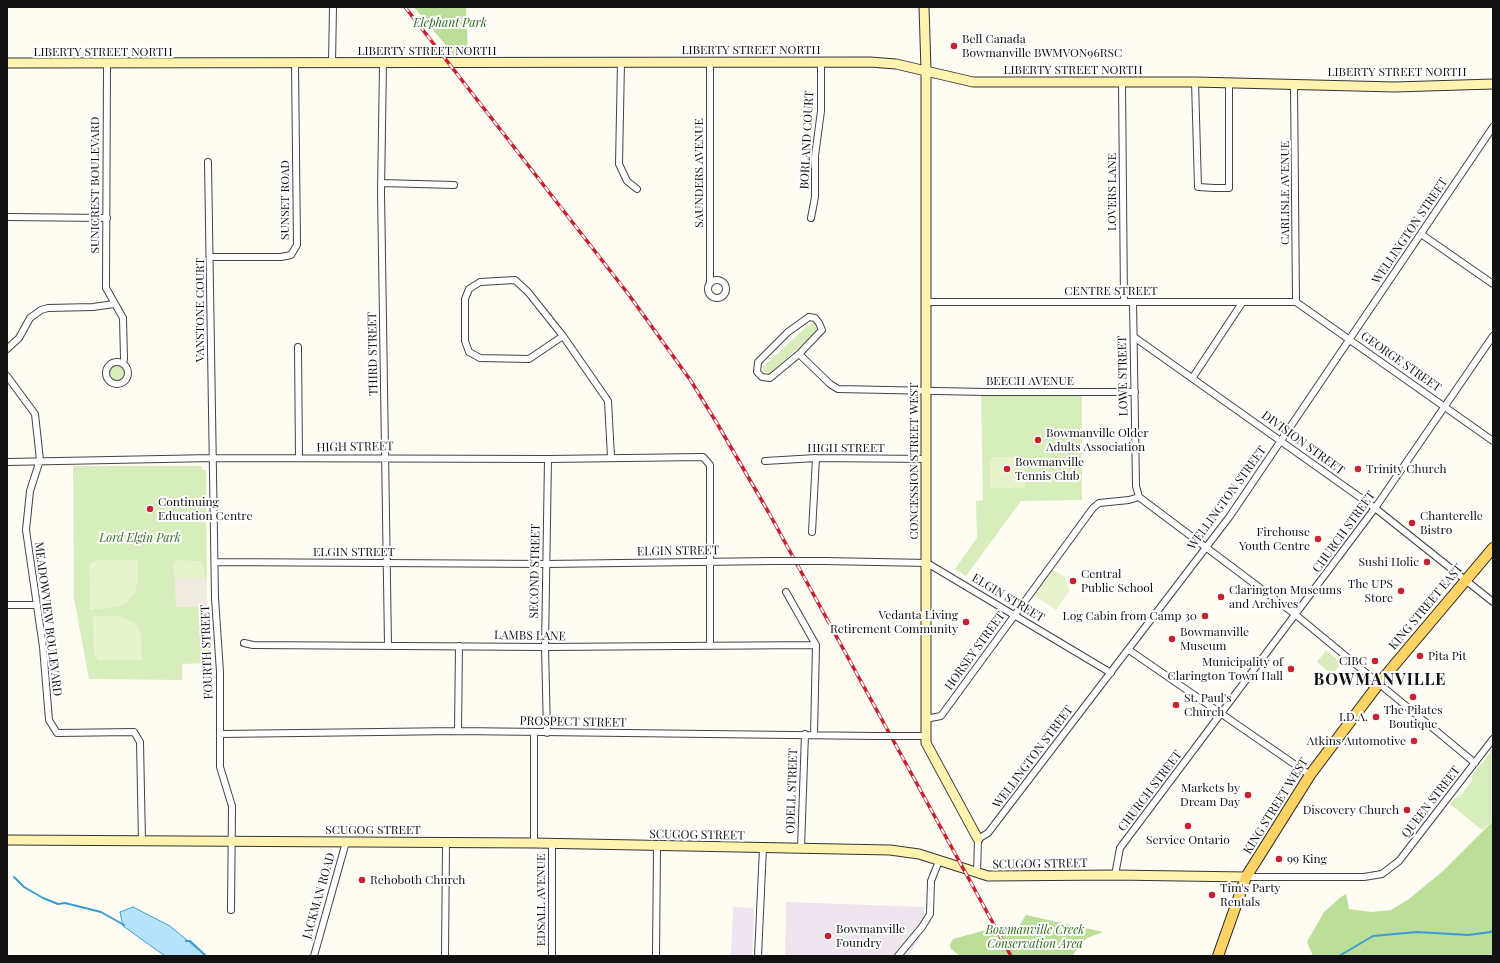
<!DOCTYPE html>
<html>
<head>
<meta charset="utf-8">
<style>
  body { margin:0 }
  #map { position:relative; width:1500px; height:963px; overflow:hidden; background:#fffcf4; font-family:"Playfair Display",serif }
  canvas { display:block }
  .frame { position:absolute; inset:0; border:8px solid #111; pointer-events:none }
</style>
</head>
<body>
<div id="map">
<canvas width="1500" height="963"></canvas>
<div class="frame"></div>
</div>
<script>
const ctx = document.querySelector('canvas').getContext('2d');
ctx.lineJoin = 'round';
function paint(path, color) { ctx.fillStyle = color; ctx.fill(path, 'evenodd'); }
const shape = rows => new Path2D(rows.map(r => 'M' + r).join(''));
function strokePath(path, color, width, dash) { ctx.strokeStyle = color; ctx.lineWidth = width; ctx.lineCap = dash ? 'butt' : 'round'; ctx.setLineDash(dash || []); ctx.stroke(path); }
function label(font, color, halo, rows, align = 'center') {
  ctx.font = font + ' "Playfair Display",serif'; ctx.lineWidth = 4; ctx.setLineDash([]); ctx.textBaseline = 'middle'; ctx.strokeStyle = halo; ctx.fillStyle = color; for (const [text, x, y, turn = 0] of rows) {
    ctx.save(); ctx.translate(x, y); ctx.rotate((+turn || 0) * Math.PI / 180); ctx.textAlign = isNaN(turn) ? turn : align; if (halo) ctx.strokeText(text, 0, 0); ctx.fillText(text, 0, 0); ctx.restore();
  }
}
const industrial = shape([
  [786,902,925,907,920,938,908,956,785,956],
  [733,907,754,908,752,956,731,956]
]);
const green = shape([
  [814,323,817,327,817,331,770,373,763,371,763,367,806,327],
  '109 373a8 8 0 1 1 16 0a8 8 0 1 1-16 0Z',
  [981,395,1082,396,1082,500,1021,501,966,576,955,569,977,538,976,501,983,500],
  [73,466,202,466,202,470,206,470,207,607,210,663,182,664,182,680,89,679,74,598],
  [1326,650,1342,663,1332,675,1317,662],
  [1493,749,1493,821,1482,830,1450,804,1454,799,1462,794,1471,782,1473,774]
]);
const forest = shape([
  [414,7,466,7,468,56,454,55],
  [1493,821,1493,956,1313,956,1307,942,1324,912,1341,897,1346,894,1349,909,1371,912,1391,910,1409,899,1443,871],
  [1026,915,1103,932,1087,938,1072,956,960,956,951,949,950,945,953,939,986,930,1007,932,1019,926]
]);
const pitch = shape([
  [992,457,1025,457,1025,488,990,488,990,464],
  [97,560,138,560,138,582,135,592,127,602,118,607,90,610,89,569,90,564],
  [179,560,200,561,204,566,205,578,175,578,173,567,174,563],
  [1051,569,1064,576,1070,590,1056,610,1033,595],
  [93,616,120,616,133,622,141,633,142,660,98,660,94,653]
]);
const plaza = shape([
  [175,578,207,578,207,607,176,607]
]);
const water = shape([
  [133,907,170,926,206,956,165,956,123,926,120,912,133,907]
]);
const stream = shape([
  [14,877,24,887,43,898,58,904,65,903,101,912,124,925],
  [186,941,190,941,206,956],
  [1339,956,1373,936,1417,932,1468,935,1491,932,1493,930]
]);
const street = shape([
  [383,62,381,192,388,645],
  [621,62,619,164,627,181,637,189],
  [332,63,333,7],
  [710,63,710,283],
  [107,64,106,288,123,318,124,359,123,364],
  [1122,81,1124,302],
  [1195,82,1198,187,1214,188,1229,188,1229,83],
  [1294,84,1296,302],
  [208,162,215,598,220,672,220,767,232,806,231,910],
  [381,183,454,185],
  [7,217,107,218],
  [811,218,815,197,815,156,821,111,821,62],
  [1421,234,1493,284],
  [211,257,281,257,291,255,297,245,295,63],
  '708 289a9 9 0 1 1 18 0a9 9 0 1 1-18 0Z',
  [925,302,1296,302],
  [1133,302,1136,486,1139,497],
  [1296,302,1493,441],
  [809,317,815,318,819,323,822,330,799,354,770,378,762,377,757,372,758,362,788,332,809,317],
  [563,336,529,359,480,358,469,352,465,341,465,299,469,289,480,282,515,280,528,292,563,336,608,401,611,457],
  [1134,337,1375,508,1493,602],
  [298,347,299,458],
  [7,349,19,338,30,318,41,310,48,308,93,307,114,304],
  [799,354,830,384,838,389,986,392,1135,392],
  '106 373a11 11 0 1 1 22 0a11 11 0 1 1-22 0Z',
  [7,376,35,414,40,460,30,491,26,530,43,647,49,720,57,733,134,732,140,742,142,842],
  [1193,377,1242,303],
  [765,461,816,458,927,459],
  [7,462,214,458,548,459,703,457,710,465,710,645],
  [1139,497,1296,615,1475,763],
  [812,532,816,458],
  [825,561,927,563,1111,673],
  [215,562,546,564,773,561],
  [786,592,816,645,814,735],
  [7,605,36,605],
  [244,643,253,645,545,647,816,645],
  [1129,650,1310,775],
  [925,719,941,716,1093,508,1099,503,1129,500,1139,497],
  [458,731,459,646],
  [534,732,534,843],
  [547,733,545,647,548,459],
  [220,734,458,731,876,736],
  [911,736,926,736],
  [801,848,805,734],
  [977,873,978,839,988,833,1230,516,1493,127],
  [1115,875,1120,848,1375,508,1493,336],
  [1246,877,1364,877,1382,874,1399,861,1493,739],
  [314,956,346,842],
  [445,956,446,843],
  [552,956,552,843],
  [656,956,657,846],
  [758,956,763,848],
  [898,956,922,927,930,914,931,881,939,861]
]);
const secondary = shape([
  [924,7,926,70,926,743,978,839],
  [7,63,870,62,896,64,973,82,1195,82,1395,87,1493,84],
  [7,840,534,843,890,850,919,854,988,876,1115,875,1246,877]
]);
const primary = shape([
  [1218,956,1246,877,1310,775,1380,682,1493,548]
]);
const rail = shape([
  [405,7,629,295,691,381,718,425,769,513,1011,956]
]);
const streetBridge = shape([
  [773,561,825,561],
  [876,736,911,736]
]);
const markers = [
  [954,46,4,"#c9202f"],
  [1038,440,4,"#c9202f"],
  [1007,469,4,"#c9202f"],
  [1358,469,4,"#c9202f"],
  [150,509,4,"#c9202f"],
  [1412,523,4,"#c9202f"],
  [1318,539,4,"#c9202f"],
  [1427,562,4,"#c9202f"],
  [1073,581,4,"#c9202f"],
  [1401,591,4,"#c9202f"],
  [1221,597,4,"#c9202f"],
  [1205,616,4,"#c9202f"],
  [966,622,4,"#c9202f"],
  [1172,639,4,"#c9202f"],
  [1420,656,4,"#c9202f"],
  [1375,661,4,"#c9202f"],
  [1291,669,4,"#c9202f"],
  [1413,697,4,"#c9202f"],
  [1176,705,4,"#c9202f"],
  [1376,717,4,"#c9202f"],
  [1414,741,4,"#c9202f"],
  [1248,795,4,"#c9202f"],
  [1407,810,4,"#c9202f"],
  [1188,826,4,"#c9202f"],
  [1279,859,4,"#c9202f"],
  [362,880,4,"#c9202f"],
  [1212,895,4,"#c9202f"],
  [828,936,4,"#c9202f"]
];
const parkNames = [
  ["Elephant Park",450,23],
  ["Lord Elgin Park",140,538],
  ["Bowmanville Creek",1035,930],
  ["Conservation Area",1035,944]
];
const poiNames = [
  ["Bell Canada",962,39],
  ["Bowmanville BWMVON96RSC",962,53],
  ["Bowmanville Older",1046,433],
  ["Adults Association",1046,447],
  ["Bowmanville",1015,462],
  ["Tennis Club",1015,476],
  ["Trinity Church",1366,469],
  ["Continuing",158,502],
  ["Education Centre",158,516],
  ["Chanterelle",1420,516],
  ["Bistro",1420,530],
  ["Firehouse",1310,532,"right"],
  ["Youth Centre",1310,546,"right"],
  ["Sushi Holic",1419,562,"right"],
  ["Central",1081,574],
  ["Public School",1081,588],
  ["The UPS",1393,584,"right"],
  ["Store",1393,598,"right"],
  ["Clarington Museums",1229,590],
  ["and Archives",1229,604],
  ["Vedanta Living",958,615,"right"],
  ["Retirement Community",958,629,"right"],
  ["Log Cabin from Camp 30",1197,616,"right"],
  ["Bowmanville",1180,632],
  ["Museum",1180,646],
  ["Pita Pit",1428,656],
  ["CIBC",1367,661,"right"],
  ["Municipality of",1283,662,"right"],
  ["Clarington Town Hall",1283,676,"right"],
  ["St. Paul's",1184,698],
  ["Church",1184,712],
  ["The Pilates",1413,710,"center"],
  ["Boutique",1413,724,"center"],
  ["I.D.A.",1368,717,"right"],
  ["Atkins Automotive",1406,741,"right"],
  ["Markets by",1240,788,"right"],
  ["Dream Day",1240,802,"right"],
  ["Discovery Church",1399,810,"right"],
  ["Service Ontario",1188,840,"center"],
  ["99 King",1287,859],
  ["Rehoboth Church",370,880],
  ["Tim's Party",1220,888],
  ["Rentals",1220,902],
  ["Bowmanville",836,929],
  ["Foundry",836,943]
];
const streetNames = [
  ["LIBERTY STREET NORTH",751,50],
  ["LIBERTY STREET NORTH",427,51],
  ["LIBERTY STREET NORTH",103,52],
  ["LIBERTY STREET NORTH",1073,70],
  ["LIBERTY STREET NORTH",1397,72],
  ["BORLAND COURT",807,140,-87],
  ["SAUNDERS AVENUE",699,173,-90],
  ["SUNICREST BOULEVARD",95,185,-90],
  ["LOVERS LANE",1112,192,-90],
  ["CARLISLE AVENUE",1285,193,-90],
  ["SUNSET ROAD",285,200,-90],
  ["WELLINGTON STREET",1410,231,-56],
  ["CENTRE STREET",1111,291],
  ["VANSTONE COURT",200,310,-90],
  ["THIRD STREET",373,354,-91],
  ["GEORGE STREET",1401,362,35],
  ["LOWE STREET",1123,376,-91],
  ["BEECH AVENUE",1030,381],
  ["DIVISION STREET",1303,443,36],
  ["HIGH STREET",355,447,-1],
  ["HIGH STREET",846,448],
  ["CONCESSION STREET WEST",914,461,-90],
  ["WELLINGTON STREET",1227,498,-54],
  ["CHURCH STREET",1344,532,-54],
  ["ELGIN STREET",678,551,-1],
  ["ELGIN STREET",354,552],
  ["SECOND STREET",535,571,-89],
  ["ELGIN STREET",1008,598,31],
  ["KING STREET EAST",1426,607,-50],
  ["MEADOWVIEW BOULEVARD",48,619,83],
  ["LAMBS LANE",530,636,1],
  ["HORSEY STREET",975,651,-54],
  ["FOURTH STREET",207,652,-92],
  ["PROSPECT STREET",573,722,1],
  ["WELLINGTON STREET",1033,757,-53],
  ["ODELL STREET",792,791,-88],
  ["CHURCH STREET",1150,791,-53],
  ["QUEEN STREET",1431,802,-52],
  ["KING STREET WEST",1276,806,-58],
  ["SCUGOG STREET",373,830],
  ["SCUGOG STREET",697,835,1],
  ["SCUGOG STREET",1040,864,-1],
  ["JACKMAN ROAD",319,896,-74],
  ["EDSALL AVENUE",541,900,-90]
];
const districtNames = [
  ["BOWMANVILLE",1380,680]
];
paint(industrial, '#eee5ef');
paint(green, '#d7edbb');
paint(forest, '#bbde99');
paint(pitch, '#e7f3cd');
paint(plaza, '#f1ece1');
paint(water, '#b6e3f9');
strokePath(water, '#399dd4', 1);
strokePath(stream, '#399dd4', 2);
strokePath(street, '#444', 8);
strokePath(secondary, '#333', 11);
strokePath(primary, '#222', 12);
strokePath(street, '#fff', 6);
strokePath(secondary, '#fff3af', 9);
strokePath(primary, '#fed365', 10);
strokePath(rail, '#c9202f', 3.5);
strokePath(rail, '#fff', 2, [6]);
strokePath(streetBridge, '#444', 8, []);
strokePath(streetBridge, '#fff', 6);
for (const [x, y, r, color] of markers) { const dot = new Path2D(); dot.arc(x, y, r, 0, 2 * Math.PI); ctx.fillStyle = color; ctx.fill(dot); strokePath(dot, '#fff', 1.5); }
label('italic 12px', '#306d1c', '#fff', parkNames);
label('12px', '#111', '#fff', poiNames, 'left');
label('12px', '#111', '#fff', streetNames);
ctx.letterSpacing = '1px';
label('bold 16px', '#111', '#fff', districtNames);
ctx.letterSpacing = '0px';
</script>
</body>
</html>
